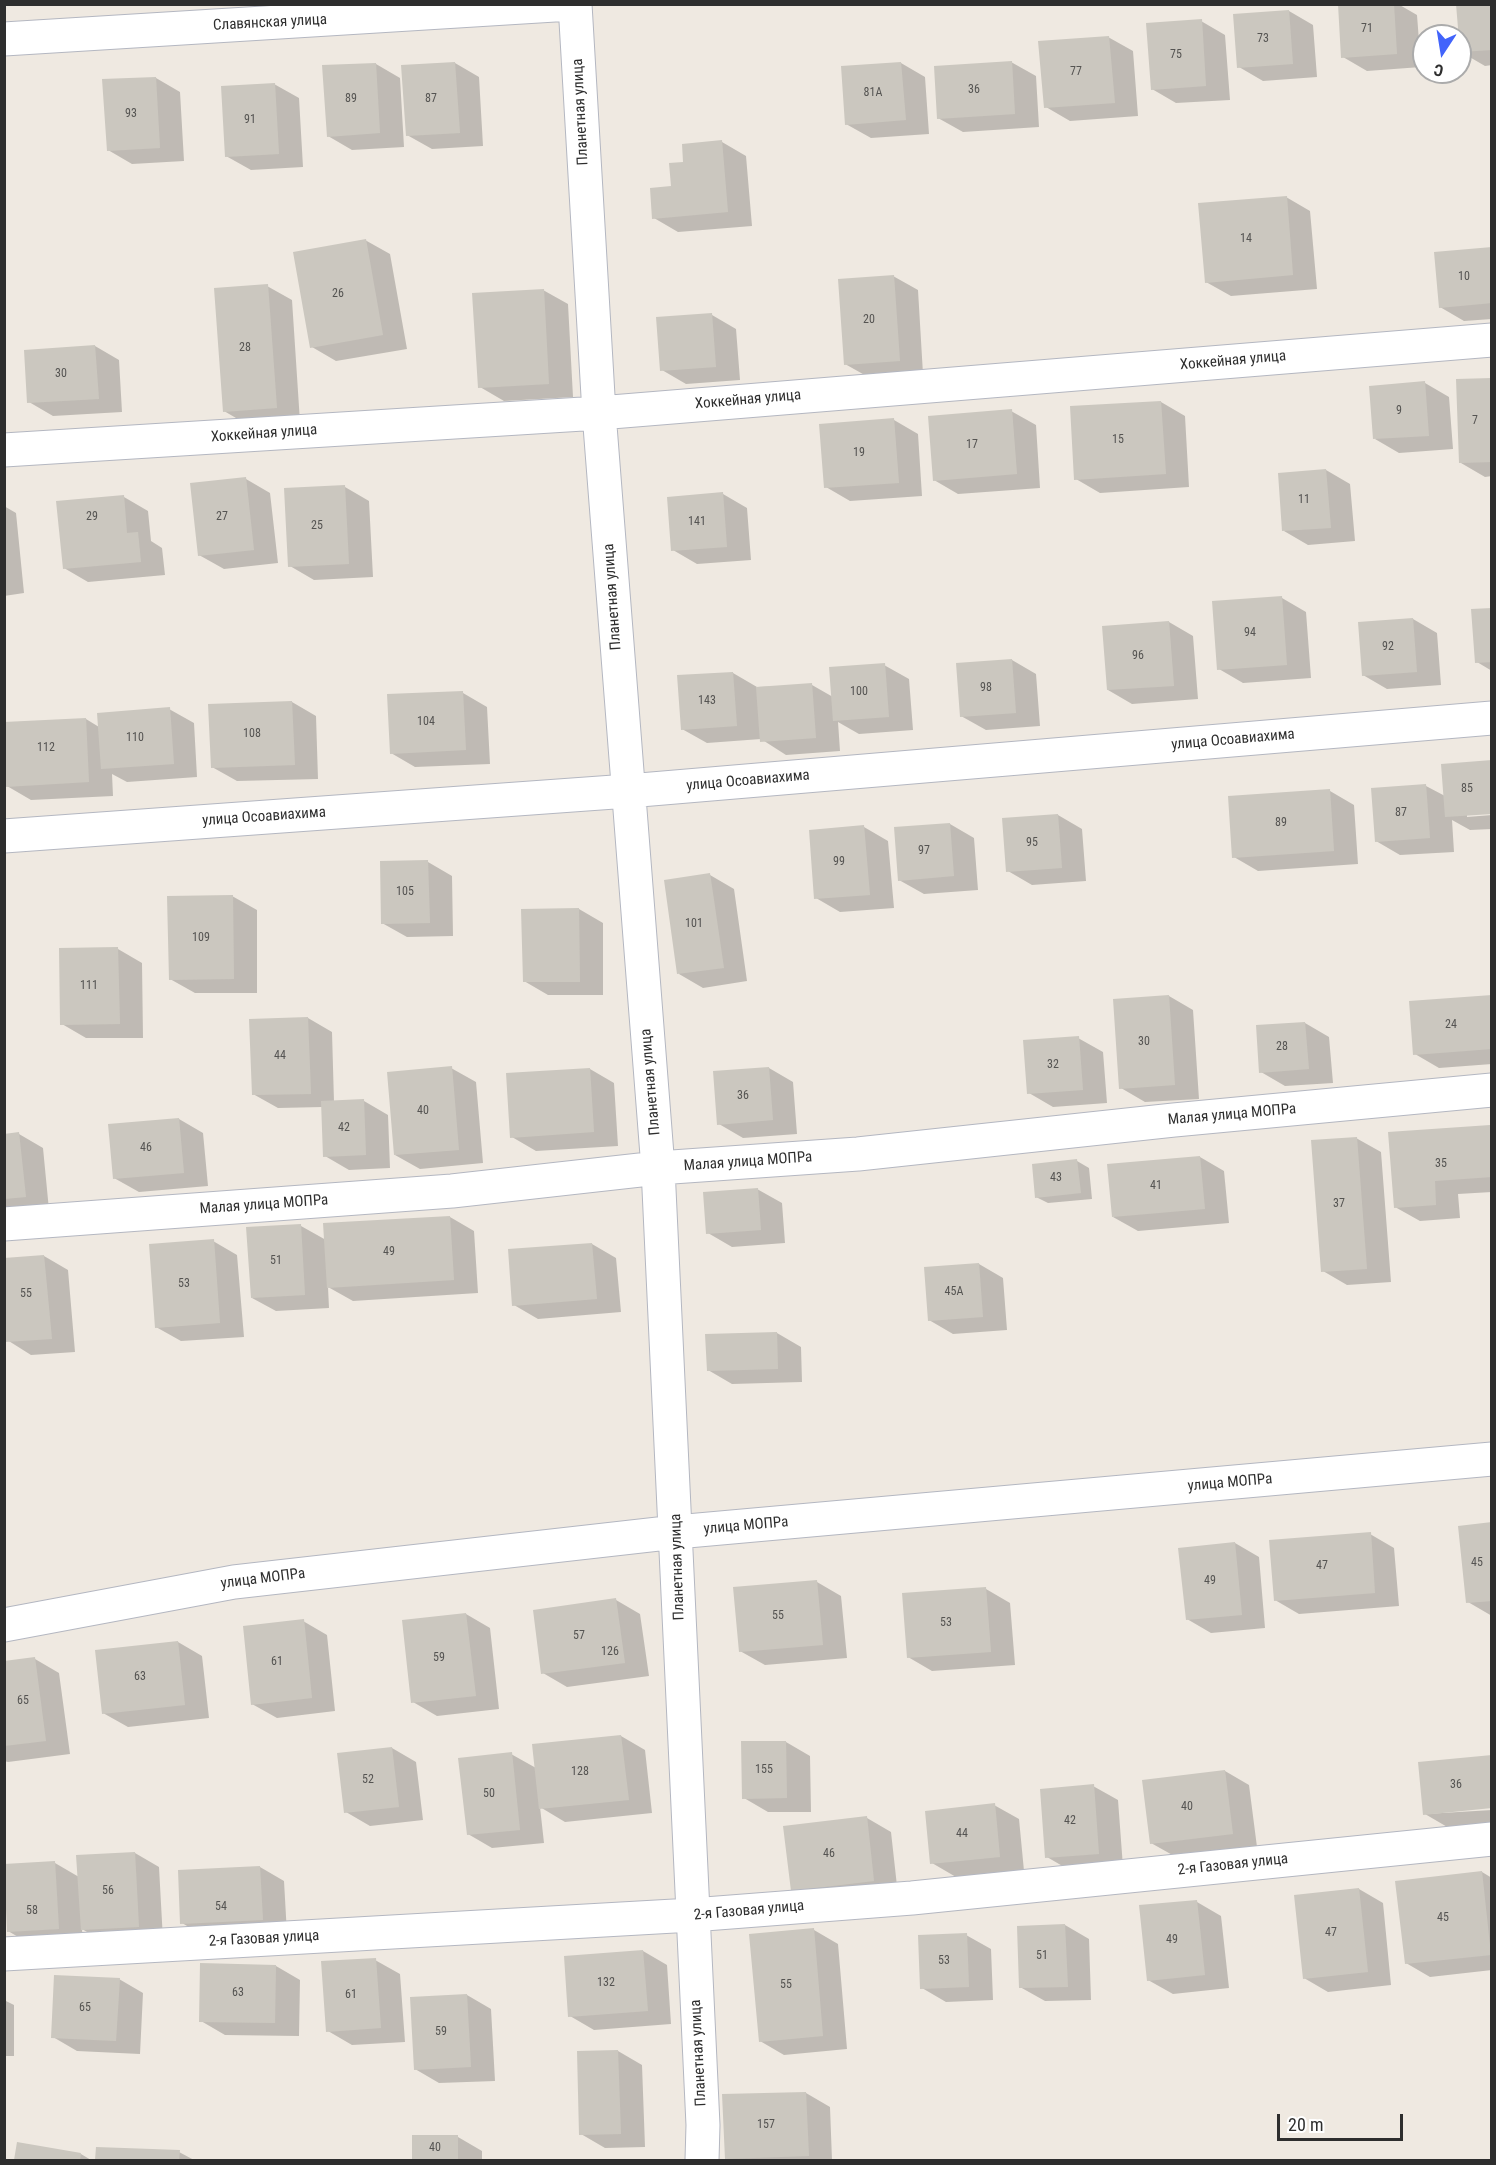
<!DOCTYPE html>
<html>
<head>
<meta charset="utf-8">
<style>
  body { margin:0 }
  #map { position:relative; width:1496px; height:2165px; overflow:hidden; background:#efe9e1; font-family:"Roboto Condensed",sans-serif }
  canvas { display:block }
  .frame { position:absolute; inset:0; border:6px solid #2e2e2e; pointer-events:none }
  .north { position:absolute; left:1412px; top:24px; width:60px; height:60px; box-sizing:border-box; background:#fff; border:2px solid #ababab; border-radius:50%; rotate:192deg; font-size:16px; font-weight:700; line-height:24px; text-align:center; color:#2e2e2e }
  .north::after { content:''; display:block; margin:auto; width:21px; height:27px; background:#4264fb; clip-path:polygon(50% 0,100% 100%,50% 72%,0 100%) }
  .scale { position:absolute; left:1277px; top:2114px; width:126px; height:27px; box-sizing:border-box; border:3px solid #2e2e2e; border-top:0; padding-left:8px; font-size:18px; line-height:21px; white-space:nowrap; color:#2e2e2e; -webkit-text-stroke:4px #fff; paint-order:stroke }
</style>
</head>
<body>
<div id="map">
<canvas width="1496" height="2165"></canvas>
<div class="frame"></div>
<div class="north">С</div>
<div class="scale">20 m</div>
</div>
<script>
const ctx = document.querySelector('canvas').getContext('2d');
ctx.lineJoin = 'round';
function paint(path, color) { ctx.fillStyle = color; ctx.fill(path, 'evenodd'); }
const shape = rows => new Path2D(rows.map(r => 'M' + r).join(''));
function strokePath(path, color, width, dash) { ctx.strokeStyle = color; ctx.lineWidth = width; ctx.lineCap = dash ? 'butt' : 'round'; ctx.setLineDash(dash || []); ctx.stroke(path); }
function label(font, color, halo, rows, align = 'center') {
  ctx.font = font + ' "Roboto Condensed",sans-serif'; ctx.lineWidth = 5; ctx.setLineDash([]); ctx.textBaseline = 'middle'; ctx.strokeStyle = halo; ctx.fillStyle = color; for (const [text, x, y, turn = 0] of rows) {
    ctx.save(); ctx.translate(x, y); ctx.rotate((+turn || 0) * Math.PI / 180); ctx.textAlign = isNaN(turn) ? turn : align; if (halo) ctx.strokeText(text, 0, 0); ctx.fillText(text, 0, 0); ctx.restore();
  }
}
const shadow = shape([
  [1348,4,1398,4,1417,15,1421,67,1367,71,1343,57],
  [1492,4,1492,65,1485,66,1461,52],
  [1289,11,1313,25,1317,77,1263,81,1239,67],
  [1201,21,1225,35,1230,100,1176,103,1152,89],
  [1108,37,1133,51,1138,116,1070,121,1046,107],
  [1011,62,1036,76,1039,127,963,132,938,118],
  [455,63,479,77,483,146,432,149,407,135],
  [901,63,925,77,929,134,871,138,846,124],
  [376,64,400,78,404,147,352,150,328,136],
  [156,78,180,92,184,161,132,164,108,150],
  [274,84,299,98,303,167,251,170,226,156],
  [722,142,746,156,752,226,678,232,654,218,685,163],
  [1286,197,1310,211,1317,289,1231,296,1206,282],
  [365,240,390,254,407,349,336,361,312,347],
  [1492,248,1492,319,1464,321,1440,307],
  [893,276,918,290,923,374,870,378,845,364],
  [267,286,292,300,300,422,248,425,224,411],
  [543,290,568,304,573,397,504,401,480,387],
  [712,315,736,329,740,380,686,384,662,370],
  [95,346,119,360,122,412,53,416,29,402],
  [1492,379,1492,476,1485,477,1461,463],
  [1425,383,1449,397,1453,449,1399,453,1375,439],
  [1161,402,1185,416,1189,487,1100,493,1076,479],
  [1011,411,1036,425,1040,488,958,494,934,480],
  [894,420,918,434,922,496,850,501,826,487],
  [1326,470,1350,484,1355,541,1308,545,1284,531],
  [246,479,270,493,278,563,224,569,199,555],
  [345,487,369,501,373,577,314,580,290,566],
  [723,494,747,508,751,560,697,564,673,550],
  [124,497,148,511,151,541,162,548,165,575,88,582,64,568],
  [4,506,16,513,24,593,4,596],
  [1282,598,1306,612,1311,678,1243,683,1219,669],
  [1492,609,1492,671,1477,662],
  [1413,619,1437,633,1441,685,1387,689,1363,675],
  [1169,622,1193,636,1198,699,1132,704,1108,690,1104,627],
  [1012,660,1036,674,1040,726,986,730,961,716],
  [884,665,909,679,913,730,859,734,838,722,840,751,786,755,761,739,707,743,682,729,733,673,757,687,812,685,833,697],
  [463,693,487,707,490,764,415,767,391,753],
  [292,702,316,716,318,779,237,781,212,767],
  [169,709,194,723,197,777,127,782,112,774,113,796,31,800,7,786,86,719,99,727],
  [1426,786,1445,796,1467,814,1467,817,1492,815,1492,829,1470,830,1452,820,1454,852,1400,855,1376,841],
  [1330,791,1354,805,1358,864,1258,871,1234,857],
  [1058,815,1082,829,1086,881,1032,885,1008,871],
  [950,824,974,838,978,890,924,894,899,880],
  [864,827,888,841,894,908,840,912,816,898],
  [428,862,452,876,453,936,407,937,382,923,381,863],
  [710,875,734,889,747,981,703,988,679,974],
  [232,896,257,910,257,993,195,993,170,979],
  [579,909,603,923,603,995,548,995,524,981],
  [118,949,142,963,143,1038,86,1038,62,1024],
  [1169,996,1193,1010,1199,1099,1145,1102,1121,1088],
  [1492,997,1492,1064,1439,1068,1415,1054],
  [308,1018,332,1032,334,1102,364,1101,388,1115,390,1168,349,1170,325,1156,323,1107,278,1108,253,1094],
  [1305,1023,1329,1037,1333,1083,1285,1086,1261,1072,1258,1027],
  [1078,1038,1103,1052,1107,1103,1053,1107,1029,1093],
  [451,1068,476,1082,483,1163,420,1169,395,1155],
  [769,1068,793,1082,797,1134,743,1138,719,1124],
  [590,1069,614,1083,618,1146,536,1151,512,1137],
  [179,1119,203,1133,208,1186,139,1192,114,1178],
  [1489,1127,1492,1128,1492,1192,1458,1194,1460,1218,1420,1221,1395,1207],
  [19,1134,43,1148,49,1210,4,1215,4,1135],
  [1356,1138,1381,1152,1391,1282,1347,1285,1323,1271],
  [1200,1157,1224,1171,1229,1223,1138,1231,1113,1217],
  [1077,1161,1089,1168,1092,1199,1048,1203,1036,1197],
  [757,1189,782,1203,785,1243,732,1247,708,1233],
  [450,1217,474,1231,478,1293,353,1301,328,1287,329,1308,276,1311,252,1298,301,1226,326,1240],
  [213,1241,237,1255,244,1337,181,1341,156,1327],
  [592,1244,616,1258,621,1312,538,1319,514,1305],
  [44,1256,68,1270,75,1352,31,1355,4,1338,4,1259],
  [979,1264,1003,1278,1007,1330,953,1334,929,1320],
  [777,1333,801,1347,802,1382,732,1384,708,1370],
  [1492,1524,1492,1616,1468,1602],
  [1370,1534,1394,1548,1399,1606,1299,1614,1275,1600],
  [1235,1543,1259,1557,1265,1628,1211,1633,1187,1619],
  [817,1582,841,1596,847,1658,765,1665,740,1651],
  [986,1589,1010,1603,1015,1665,932,1671,908,1657],
  [616,1600,640,1614,649,1676,567,1687,543,1673],
  [466,1614,490,1628,499,1709,437,1716,413,1702],
  [303,1621,327,1635,335,1711,277,1718,252,1704],
  [178,1642,202,1656,209,1718,128,1727,103,1713],
  [35,1659,59,1673,70,1754,8,1762,4,1761,4,1663],
  [621,1736,645,1750,652,1813,565,1822,540,1807,544,1843,492,1848,468,1834,511,1754,536,1768],
  [743,1742,786,1742,810,1756,811,1812,768,1812,744,1798],
  [392,1748,416,1762,423,1820,370,1826,346,1812],
  [1225,1771,1249,1785,1257,1847,1176,1857,1151,1843],
  [1093,1786,1118,1800,1123,1867,1071,1871,1047,1857],
  [994,1805,1019,1819,1024,1871,956,1877,932,1863],
  [1492,1810,1492,1824,1449,1828,1425,1814],
  [867,1818,891,1832,898,1895,816,1904,792,1890],
  [135,1853,159,1867,163,1940,106,1943,82,1929,83,1942,32,1945,8,1931,55,1863,79,1877],
  [260,1867,284,1881,287,1934,206,1937,182,1923],
  [1482,1872,1492,1878,1492,1970,1430,1977,1406,1963],
  [1359,1889,1383,1903,1391,1985,1328,1992,1304,1978],
  [1197,1902,1221,1916,1229,1988,1173,1994,1148,1980],
  [1065,1925,1089,1939,1091,2000,1045,2001,1020,1987],
  [814,1930,838,1944,847,2049,784,2055,760,2041],
  [966,1935,991,1949,993,2000,946,2002,922,1988],
  [643,1951,667,1965,671,2024,594,2030,570,2016],
  [375,1960,400,1974,405,2042,352,2045,328,2031],
  [276,1966,300,1980,299,2036,225,2035,201,2021],
  [119,1979,143,1993,140,2054,77,2051,53,2037],
  [467,1995,491,2009,495,2081,439,2083,415,2069],
  [4,2000,14,2005,14,2056,4,2056],
  [618,2051,642,2065,645,2147,605,2148,581,2134,579,2052],
  [806,2093,830,2107,832,2160,730,2160,726,2158,724,2095],
  [414,2136,458,2137,482,2151,482,2160,413,2160],
  [18,2144,81,2154,91,2160,16,2160],
  [97,2148,179,2152,194,2160,97,2160]
]);
const building = shape([
  [1338,4,1394,4,1397,54,1341,58],
  [1456,4,1492,4,1492,50,1460,52],
  [1289,10,1293,64,1237,68,1233,14],
  [1202,19,1206,86,1151,90,1146,23],
  [1109,36,1115,103,1044,108,1038,41],
  [1012,61,1015,114,937,119,934,66],
  [455,62,460,133,406,136,401,65],
  [901,62,906,120,845,125,841,66],
  [376,63,380,133,327,137,322,65],
  [156,77,160,148,107,151,102,79],
  [275,83,279,154,225,157,221,86],
  [722,140,728,212,652,219,650,188,671,186,669,163,683,162,682,144],
  [1287,196,1293,275,1205,283,1198,203],
  [366,239,383,335,310,348,293,252],
  [1492,247,1492,303,1439,308,1434,252],
  [894,275,900,361,844,365,838,279],
  [268,284,277,408,223,412,214,288],
  [544,289,549,384,478,388,472,293],
  [712,313,716,367,660,371,656,317],
  [95,345,99,399,27,403,24,350],
  [1492,378,1492,462,1459,463,1456,379],
  [1425,381,1429,436,1373,439,1369,386],
  [1161,401,1166,474,1074,480,1070,406],
  [1012,409,1017,474,933,481,928,416],
  [894,418,899,483,824,488,819,424],
  [1326,469,1331,528,1282,531,1278,473],
  [246,477,254,550,198,556,190,483],
  [345,485,349,564,288,567,284,488],
  [723,492,727,547,671,551,667,497],
  [124,495,127,533,138,532,141,562,63,569,56,501],
  [1282,596,1287,665,1217,670,1212,601],
  [1492,608,1492,662,1475,663,1471,609],
  [1413,618,1417,672,1362,676,1358,622],
  [1169,621,1174,686,1107,690,1102,626],
  [1012,659,1016,713,960,717,956,663],
  [885,663,889,717,833,721,829,667],
  [733,672,737,726,681,730,677,675],
  [812,683,816,738,760,742,756,687],
  [463,691,466,750,390,754,387,694],
  [292,701,295,765,211,768,208,704],
  [170,707,174,764,101,769,97,713],
  [86,718,89,782,5,787,4,722],
  [1492,760,1492,814,1445,817,1441,764],
  [1426,784,1430,838,1375,842,1371,788],
  [1330,789,1334,851,1232,858,1228,796],
  [1058,814,1062,868,1006,872,1002,818],
  [950,823,954,876,898,881,894,827],
  [864,825,870,895,814,899,809,830],
  [428,860,430,923,381,924,380,861],
  [710,873,724,968,677,974,664,880],
  [233,895,234,979,169,980,167,896],
  [579,908,580,982,523,982,521,909],
  [118,947,120,1024,60,1025,59,948],
  [1169,995,1175,1085,1119,1089,1113,999],
  [1492,995,1492,1049,1413,1055,1409,1001],
  [308,1017,311,1094,252,1095,249,1019],
  [1305,1022,1309,1069,1259,1073,1256,1025],
  [1079,1036,1083,1090,1027,1094,1023,1040],
  [452,1066,459,1150,394,1155,387,1072],
  [769,1067,773,1120,717,1125,713,1071],
  [590,1068,594,1132,510,1138,506,1073],
  [364,1099,366,1155,323,1157,321,1101],
  [179,1118,184,1173,113,1179,108,1124],
  [1490,1125,1492,1177,1435,1181,1436,1205,1394,1208,1388,1132],
  [19,1132,26,1197,4,1199,4,1134],
  [1357,1137,1367,1269,1321,1272,1311,1140],
  [1200,1156,1205,1209,1112,1217,1107,1164],
  [1077,1159,1081,1193,1035,1198,1032,1164],
  [758,1188,761,1230,706,1234,703,1192],
  [450,1216,454,1280,327,1288,323,1223],
  [301,1224,305,1295,251,1298,246,1227],
  [214,1239,220,1323,155,1328,149,1244],
  [592,1243,597,1299,512,1306,508,1249],
  [44,1255,52,1339,5,1342,4,1258],
  [979,1263,983,1317,928,1321,924,1267],
  [777,1332,778,1369,707,1371,705,1334],
  [1492,1522,1492,1601,1466,1603,1458,1526],
  [1371,1532,1375,1593,1274,1601,1269,1540],
  [1235,1542,1242,1615,1186,1620,1178,1548],
  [817,1580,823,1645,739,1652,733,1587],
  [986,1587,991,1652,907,1658,902,1593],
  [616,1598,625,1663,541,1674,533,1610],
  [466,1613,476,1696,411,1703,402,1620],
  [304,1619,312,1698,251,1705,243,1626],
  [178,1641,185,1705,102,1714,95,1650],
  [35,1657,46,1741,4,1746,4,1661],
  [621,1735,629,1800,539,1809,532,1744],
  [741,1741,786,1741,787,1798,742,1799],
  [392,1747,399,1807,344,1813,337,1753],
  [512,1752,520,1830,467,1835,458,1758],
  [1492,1755,1492,1808,1423,1815,1418,1762],
  [1225,1770,1233,1834,1150,1844,1142,1780],
  [1094,1784,1099,1854,1045,1858,1040,1789],
  [995,1803,1000,1857,930,1864,925,1811],
  [867,1816,874,1881,791,1891,783,1826],
  [135,1852,139,1927,81,1930,76,1855],
  [55,1861,59,1929,7,1932,4,1864],
  [260,1866,263,1920,180,1924,178,1870],
  [1482,1871,1491,1955,1405,1964,1395,1881],
  [1359,1888,1368,1972,1303,1979,1294,1895],
  [1197,1900,1205,1975,1147,1981,1139,1905],
  [1065,1924,1068,1987,1019,1988,1017,1926],
  [814,1928,823,2036,759,2042,749,1934],
  [967,1933,969,1987,920,1989,918,1935],
  [643,1950,648,2011,568,2017,564,1956],
  [376,1958,381,2028,326,2032,321,1961],
  [200,1963,276,1965,275,2023,199,2022],
  [54,1975,120,1978,116,2041,51,2038],
  [467,1994,471,2067,414,2070,410,1997],
  [618,2050,621,2134,579,2135,577,2051],
  [806,2092,809,2156,725,2159,722,2094],
  [412,2135,458,2135,458,2160,412,2160],
  [17,2142,81,2153,80,2160,14,2160],
  [96,2147,180,2150,179,2160,95,2160]
]);
const minor = shape([
  [575,4,599,413,658,1168,703,2125,702,2160],
  [4,39,571,4],
  [4,450,599,413,1492,340],
  [4,836,628,791,1492,718],
  [4,1224,452,1191,658,1168,858,1154,1174,1120,1492,1090],
  [4,1625,234,1582,676,1532,1492,1459],
  [4,1954,692,1915,912,1898,1492,1839]
]);
const numberNames = [
  ["71",1367,29],
  ["73",1263,39],
  ["75",1176,55],
  ["77",1076,72],
  ["36",974,90],
  ["81А",873,93],
  ["89",351,99],
  ["87",431,99],
  ["93",131,114],
  ["91",250,120],
  ["14",1246,239],
  ["10",1464,277],
  ["26",338,294],
  ["20",869,320],
  ["28",245,348],
  ["30",61,374],
  ["9",1399,411],
  ["7",1475,421],
  ["15",1118,440],
  ["17",972,445],
  ["19",859,453],
  ["11",1304,500],
  ["29",92,517],
  ["27",222,517],
  ["141",697,522],
  ["25",317,526],
  ["94",1250,633],
  ["92",1388,647],
  ["96",1138,656],
  ["98",986,688],
  ["100",859,692],
  ["143",707,701],
  ["104",426,722],
  ["108",252,734],
  ["110",135,738],
  ["112",46,748],
  ["85",1467,789],
  ["87",1401,813],
  ["89",1281,823],
  ["95",1032,843],
  ["97",924,851],
  ["99",839,862],
  ["105",405,892],
  ["101",694,924],
  ["109",201,938],
  ["111",89,986],
  ["24",1451,1025],
  ["30",1144,1042],
  ["28",1282,1047],
  ["44",280,1056],
  ["32",1053,1065],
  ["36",743,1096],
  ["40",423,1111],
  ["42",344,1128],
  ["46",146,1148],
  ["35",1441,1164],
  ["43",1056,1178],
  ["41",1156,1186],
  ["37",1339,1204],
  ["49",389,1252],
  ["51",276,1261],
  ["53",184,1284],
  ["45А",954,1292],
  ["55",26,1294],
  ["45",1477,1563],
  ["47",1322,1566],
  ["49",1210,1581],
  ["55",778,1616],
  ["53",946,1623],
  ["57",579,1636],
  ["126",610,1652],
  ["59",439,1658],
  ["61",277,1662],
  ["63",140,1677],
  ["65",23,1701],
  ["155",764,1770],
  ["128",580,1772],
  ["52",368,1780],
  ["36",1456,1785],
  ["50",489,1794],
  ["40",1187,1807],
  ["42",1070,1821],
  ["44",962,1834],
  ["46",829,1854],
  ["56",108,1891],
  ["54",221,1907],
  ["58",32,1911],
  ["45",1443,1918],
  ["47",1331,1933],
  ["49",1172,1940],
  ["51",1042,1956],
  ["53",944,1961],
  ["132",606,1983],
  ["55",786,1985],
  ["63",238,1993],
  ["61",351,1995],
  ["65",85,2008],
  ["59",441,2032],
  ["157",766,2125],
  ["40",435,2148]
];
const streetNames = [
  ["Славянская улица",270,23,-3],
  ["Планетная улица",581,112,-93],
  ["Хоккейная улица",1233,361,-5],
  ["Хоккейная улица",748,400,-5],
  ["Хоккейная улица",264,434,-4],
  ["Планетная улица",613,597,-94],
  ["улица Осоавиахима",1233,740,-5],
  ["улица Осоавиахима",748,781,-5],
  ["улица Осоавиахима",264,817,-4],
  ["Планетная улица",651,1082,-95],
  ["Малая улица МОПРа",1232,1115,-5],
  ["Малая улица МОПРа",748,1162,-4],
  ["Малая улица МОПРа",264,1205,-4],
  ["улица МОПРа",1230,1483,-5],
  ["улица МОПРа",746,1526,-5],
  ["Планетная улица",678,1567,-92],
  ["улица МОПРа",263,1579,-7],
  ["2-я Газовая улица",1233,1865,-6],
  ["2-я Газовая улица",749,1911,-5],
  ["2-я Газовая улица",264,1939,-3],
  ["Планетная улица",699,2053,-93]
];
paint(shadow, '#0003');
paint(building, '#cbc7bf');
strokePath(minor, '#b4b7c1', 35);
strokePath(minor, '#fff', 33);
label('12px', '#555452', null, numberNames);
label('15px', '#2e2e2e', '#fff', streetNames);
</script>
</body>
</html>
